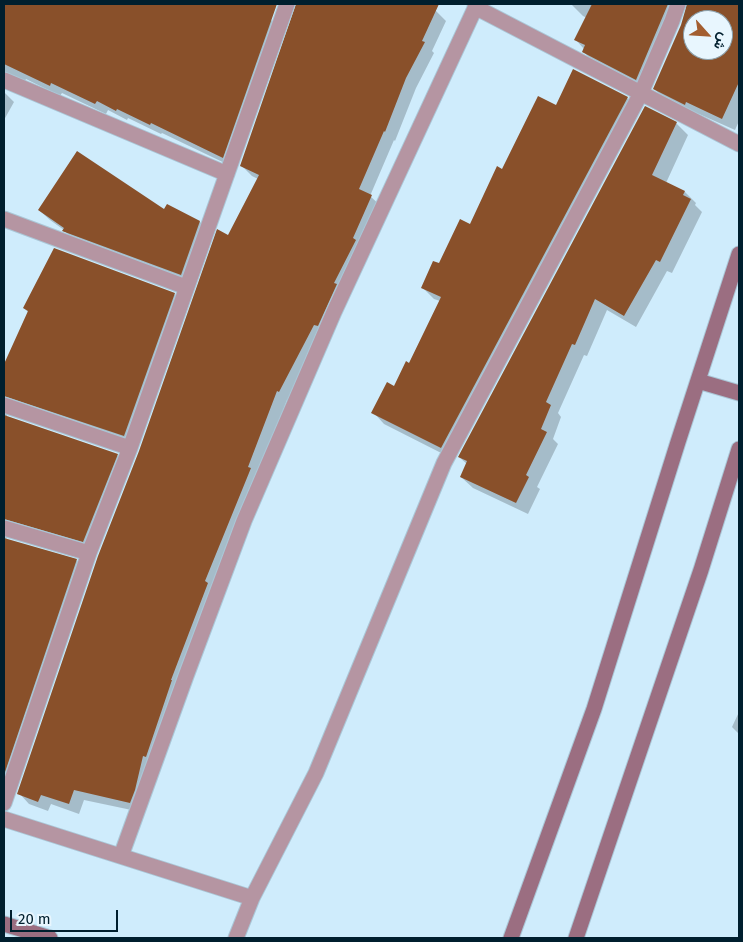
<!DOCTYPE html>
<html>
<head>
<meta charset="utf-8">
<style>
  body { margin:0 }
  #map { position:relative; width:743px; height:942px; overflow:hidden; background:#cfecfc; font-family:"Fira Sans",Vazirmatn,sans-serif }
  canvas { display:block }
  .frame { position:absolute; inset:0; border:5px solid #001f2e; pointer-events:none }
  .north { position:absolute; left:683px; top:10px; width:50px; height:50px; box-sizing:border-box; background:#e8f6fe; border:1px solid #8ba0ab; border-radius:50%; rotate:116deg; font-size:14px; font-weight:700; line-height:20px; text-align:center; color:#001f2e }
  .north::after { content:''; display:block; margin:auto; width:18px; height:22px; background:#a35e30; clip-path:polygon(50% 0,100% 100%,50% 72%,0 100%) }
  .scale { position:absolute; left:10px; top:910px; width:108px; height:22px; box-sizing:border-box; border:2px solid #001f2e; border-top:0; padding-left:6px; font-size:15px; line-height:18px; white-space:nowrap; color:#001f2e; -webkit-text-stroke:4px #e8f6fe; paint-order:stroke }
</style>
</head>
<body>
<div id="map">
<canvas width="743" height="942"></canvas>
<div class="frame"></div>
<div class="north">ش</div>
<div class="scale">20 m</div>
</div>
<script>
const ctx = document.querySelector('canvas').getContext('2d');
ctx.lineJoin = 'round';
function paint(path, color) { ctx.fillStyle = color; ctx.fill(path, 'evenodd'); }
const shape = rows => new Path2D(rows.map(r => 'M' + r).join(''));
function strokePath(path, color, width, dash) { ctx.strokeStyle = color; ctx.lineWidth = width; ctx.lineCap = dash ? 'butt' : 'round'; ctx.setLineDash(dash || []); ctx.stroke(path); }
const shadow = shape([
  [4,4,236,4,271,20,281,30,233,167,162,133,161,134,128,118,127,120,108,110,106,114,62,93,60,96,26,79,24,83,6,86,4,92,14,102,4,120],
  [299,4,427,4,426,6,436,11,446,21,432,51,434,53,416,88,395,141,394,140,370,196,382,207,290,401,287,400,258,477,141,812,84,800,79,814,51,804,48,811,29,804,19,793,229,237,258,179,252,176,241,165],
  [571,4,739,4,739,121,735,130,699,114,697,117,667,101,654,89,682,25,688,7,684,9,649,92,595,64,583,51,584,49,576,40,587,18,583,16],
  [693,20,723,20,723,50,693,50],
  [574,70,627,98,639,109,453,459,384,424,373,412,395,387,409,364,440,301,434,299,423,288,470,225,503,170,556,107],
  [676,123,688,135,666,183,685,192,696,203,695,205,702,212,672,273,667,271,636,327,607,310,587,356,584,355,558,413,561,417,553,439,558,444,537,487,540,489,528,514,473,488,461,477,467,464,459,457],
  [39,210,200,222,210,232,191,285,74,241,64,230,50,220],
  [174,294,186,306,136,447,7,414,7,417,117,455,129,467,95,553,9,533,7,537,6,540,76,560,88,572,4,795,4,381,6,375,4,373,4,367,28,312,24,308],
  [739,712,739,734,732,727]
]);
const building = shape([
  [4,4,277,4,223,158,151,123,150,125,117,109,116,111,97,101,95,104,51,83,50,86,4,64],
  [296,4,439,4,422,41,425,42,406,78,385,132,384,131,359,189,372,195,353,238,356,240,334,283,337,284,318,326,314,325,279,392,277,391,248,467,251,468,205,581,208,583,171,680,172,680,146,757,143,756,135,790,130,803,74,790,69,804,41,795,38,802,17,794,98,556,139,451,217,229,228,235,259,175,240,166],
  [592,4,668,4,636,80,582,52,585,45,574,40],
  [687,4,739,4,739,82,722,119,686,102,685,105,653,89,681,25],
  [693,20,723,20,723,50,693,50],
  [573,69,628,97,441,448,371,413,387,382,394,386,406,361,409,363,441,297,421,288,433,261,439,263,460,219,470,224,497,166,502,169,538,96,556,105],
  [645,106,677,122,652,175,685,191,683,195,691,199,660,262,656,260,624,316,595,299,575,345,572,344,546,402,551,405,541,429,547,432,526,475,529,477,516,503,460,477,467,461,458,457],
  [77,151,164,209,167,204,200,221,181,275,62,231,64,228,38,210],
  [54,248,175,293,124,436,4,396,4,364,28,311,23,308],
  [4,415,118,454,83,542,4,519],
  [4,538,77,559,4,775]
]);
const street = shape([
  [475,7,739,144],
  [4,80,227,174],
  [4,219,186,287],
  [4,405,130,448],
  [4,528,89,553],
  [4,803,89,553,130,448,287,4],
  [4,819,252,898],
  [121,856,186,676,244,521,334,312,477,4],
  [236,938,252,898,316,773,444,463,641,93,672,21,678,4]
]);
const secondary = shape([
  [698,381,739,393],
  [4,924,50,938],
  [511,938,594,709,678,442,739,254],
  [576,938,701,570,739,449]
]);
paint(shadow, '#0003');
paint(building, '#89502a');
strokePath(street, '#aac7d7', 17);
strokePath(secondary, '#aac7d7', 17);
strokePath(street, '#b595a2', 15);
strokePath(secondary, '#9b6e81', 15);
</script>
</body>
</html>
